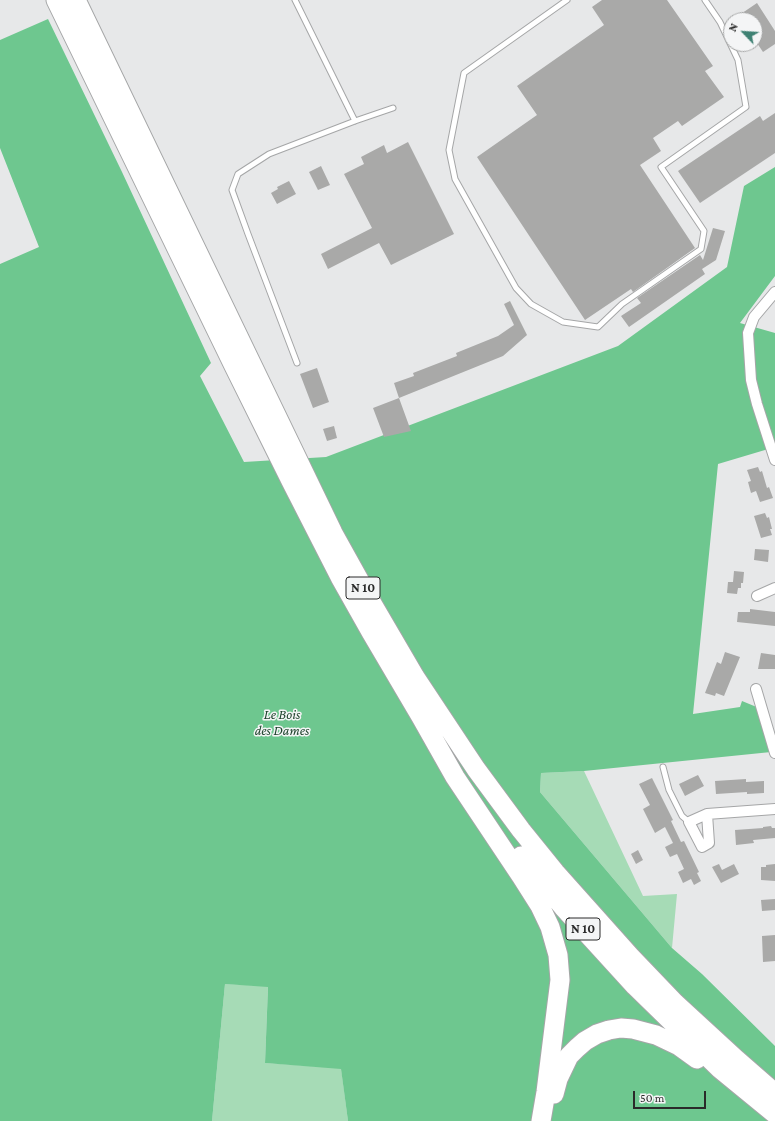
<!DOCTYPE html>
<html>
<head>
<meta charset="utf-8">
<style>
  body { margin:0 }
  #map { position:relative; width:775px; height:1121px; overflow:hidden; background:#e7e8e9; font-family:"Crimson Pro",serif }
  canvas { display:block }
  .north { position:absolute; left:723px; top:12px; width:40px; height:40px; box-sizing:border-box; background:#f4f5f6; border:1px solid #a3a4a4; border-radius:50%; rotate:295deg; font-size:11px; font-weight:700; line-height:16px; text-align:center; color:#2a2a2a }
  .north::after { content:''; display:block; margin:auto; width:14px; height:18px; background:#3e8173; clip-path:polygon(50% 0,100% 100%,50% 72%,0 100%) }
  .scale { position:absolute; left:633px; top:1091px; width:73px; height:18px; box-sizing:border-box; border:2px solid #2a2a2a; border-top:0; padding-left:5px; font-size:12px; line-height:14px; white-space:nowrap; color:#2a2a2a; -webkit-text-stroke:3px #f4f5f6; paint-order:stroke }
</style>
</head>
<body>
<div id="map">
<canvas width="775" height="1121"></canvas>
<div class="north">N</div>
<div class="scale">50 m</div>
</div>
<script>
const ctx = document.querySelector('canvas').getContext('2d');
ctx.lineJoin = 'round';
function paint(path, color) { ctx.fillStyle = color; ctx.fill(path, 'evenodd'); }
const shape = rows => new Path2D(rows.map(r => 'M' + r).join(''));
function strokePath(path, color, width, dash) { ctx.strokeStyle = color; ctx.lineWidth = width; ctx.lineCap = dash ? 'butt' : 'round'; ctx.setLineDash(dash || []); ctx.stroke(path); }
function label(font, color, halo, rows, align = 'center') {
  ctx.font = font + ' "Crimson Pro",serif'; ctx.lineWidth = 3; ctx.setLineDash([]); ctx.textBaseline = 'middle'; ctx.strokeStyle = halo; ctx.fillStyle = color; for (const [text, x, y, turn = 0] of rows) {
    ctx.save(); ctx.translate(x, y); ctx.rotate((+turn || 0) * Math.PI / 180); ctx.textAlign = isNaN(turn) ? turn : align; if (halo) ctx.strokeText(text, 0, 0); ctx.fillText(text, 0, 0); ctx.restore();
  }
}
const green = shape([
  [584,771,643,896,677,894,672,948,540,792,541,773],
  [225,984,268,986,265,1063,341,1068,348,1121,212,1121]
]);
const forest = shape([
  [48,19,122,172,211,363,200,376,244,462,326,457,618,346,727,267,744,186,775,167,775,276,740,323,775,333,775,447,718,464,693,714,740,707,742,701,759,708,771,752,584,771,541,773,540,792,672,948,702,974,775,1046,775,1121,348,1121,341,1069,265,1063,268,987,225,984,212,1121,0,1121,0,264,39,247,0,148,0,40]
]);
const building = shape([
  [602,0,667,0,713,66,705,71,724,97,682,126,678,121,653,138,661,151,640,165,695,248,633,292,631,289,585,320,477,157,537,115,517,86,604,25,592,7],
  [757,3,775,31,775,44,763,52,755,40,755,20,732,20],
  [775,113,775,153,700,203,678,171,760,116,763,121],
  [408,142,454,234,391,265,379,243,328,269,321,254,372,228,344,174,364,164,361,157,384,145,387,153],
  [321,166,330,185,318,190,309,172],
  [289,181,296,194,277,204,271,193,278,189,277,187],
  [713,228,725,231,716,260,702,269,705,274,629,327,621,316,641,303,637,298,700,255,703,260],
  [510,301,527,335,503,356,399,398,394,383,414,376,413,373,457,356,456,353,498,336,514,325,504,304],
  [317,368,329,402,313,408,300,374],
  [399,398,411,431,384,437,373,408],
  [334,426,337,438,327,441,323,429],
  [758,467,760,472,762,471,767,488,769,487,773,498,760,502,756,491,751,493,748,482,751,481,747,470],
  [765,513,767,518,769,517,772,529,770,529,772,535,761,538,754,516],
  [755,549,769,550,768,562,754,560],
  [734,571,744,572,743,583,741,583,741,588,738,588,737,594,727,593,728,582,733,582],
  [750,609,775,612,775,626,737,622,738,612,750,612],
  [725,652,740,657,724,696,716,693,715,696,705,693,717,662,721,664],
  [761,653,775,655,775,669,758,669],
  [698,775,704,786,685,796,679,784],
  [652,778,673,820,671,821,681,842,684,841,699,872,697,873,701,881,694,885,691,879,683,883,678,872,684,869,677,854,670,857,665,847,673,843,665,827,655,833,643,809,650,805,639,784],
  [746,779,746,782,764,781,764,793,747,794,747,792,716,794,715,781],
  [771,826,772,828,775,828,775,838,753,840,754,843,736,845,735,830,763,828,763,827],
  [638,850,643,860,636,864,631,854],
  [719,864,722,870,734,864,739,874,721,883,712,867],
  [775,864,775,881,761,880,761,867,766,867,766,865],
  [775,899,775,910,762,911,761,900],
  [775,935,775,961,763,962,762,936]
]);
const lane = shape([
  [295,0,355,121],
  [567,0,464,73,449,150,455,179,516,288,531,304,563,322,598,327,622,304,701,249,704,231,661,167,746,107,738,60,720,22,705,0],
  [297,363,248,234,232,190,238,174,269,154,355,121,393,108],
  [663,767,669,790,682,816,689,822]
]);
const street = shape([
  [775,292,754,317,748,333,751,380,757,404,775,460],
  [757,596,775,588],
  [756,689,775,753],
  [707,814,709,843,702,847,689,822,707,814,775,809]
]);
const highway = shape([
  [56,0,234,366,291,481,340,577,371,632,421,717,455,777,521,876,540,906,550,927,558,955,560,980,546,1092,541,1121],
  [76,0,333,533,373,605,415,677,476,769,521,830,555,872,630,956,675,1003,737,1060,775,1093],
  [521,856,563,907,635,986,720,1069,775,1114],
  [554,1094,558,1079,569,1056,577,1048,585,1041,597,1034,609,1030,621,1028,633,1029,656,1035,679,1046,697,1059]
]);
const shields = [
  [363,588,34],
  [583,929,34]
];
const shieldNames = [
  ["N 10",363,588],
  ["N 10",583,929]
];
const parkNames = [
  ["Le Bois",282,715],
  ["des Dames",282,731]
];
paint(green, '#a6dbb6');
paint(forest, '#6ec78f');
paint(building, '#a9a9a8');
strokePath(lane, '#a5a6a7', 7);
strokePath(street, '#a5a6a7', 12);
strokePath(highway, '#a5a6a7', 21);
strokePath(lane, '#fff', 5);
strokePath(street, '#fff', 10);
strokePath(highway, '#fff', 19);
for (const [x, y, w] of shields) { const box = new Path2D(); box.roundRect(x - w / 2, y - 11, w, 22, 3); ctx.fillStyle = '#f4f5f6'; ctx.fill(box); strokePath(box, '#2a2a2a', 1); }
label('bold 13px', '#2a2a2a', null, shieldNames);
label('italic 14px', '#1d432c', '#f4f5f6', parkNames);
</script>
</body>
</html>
